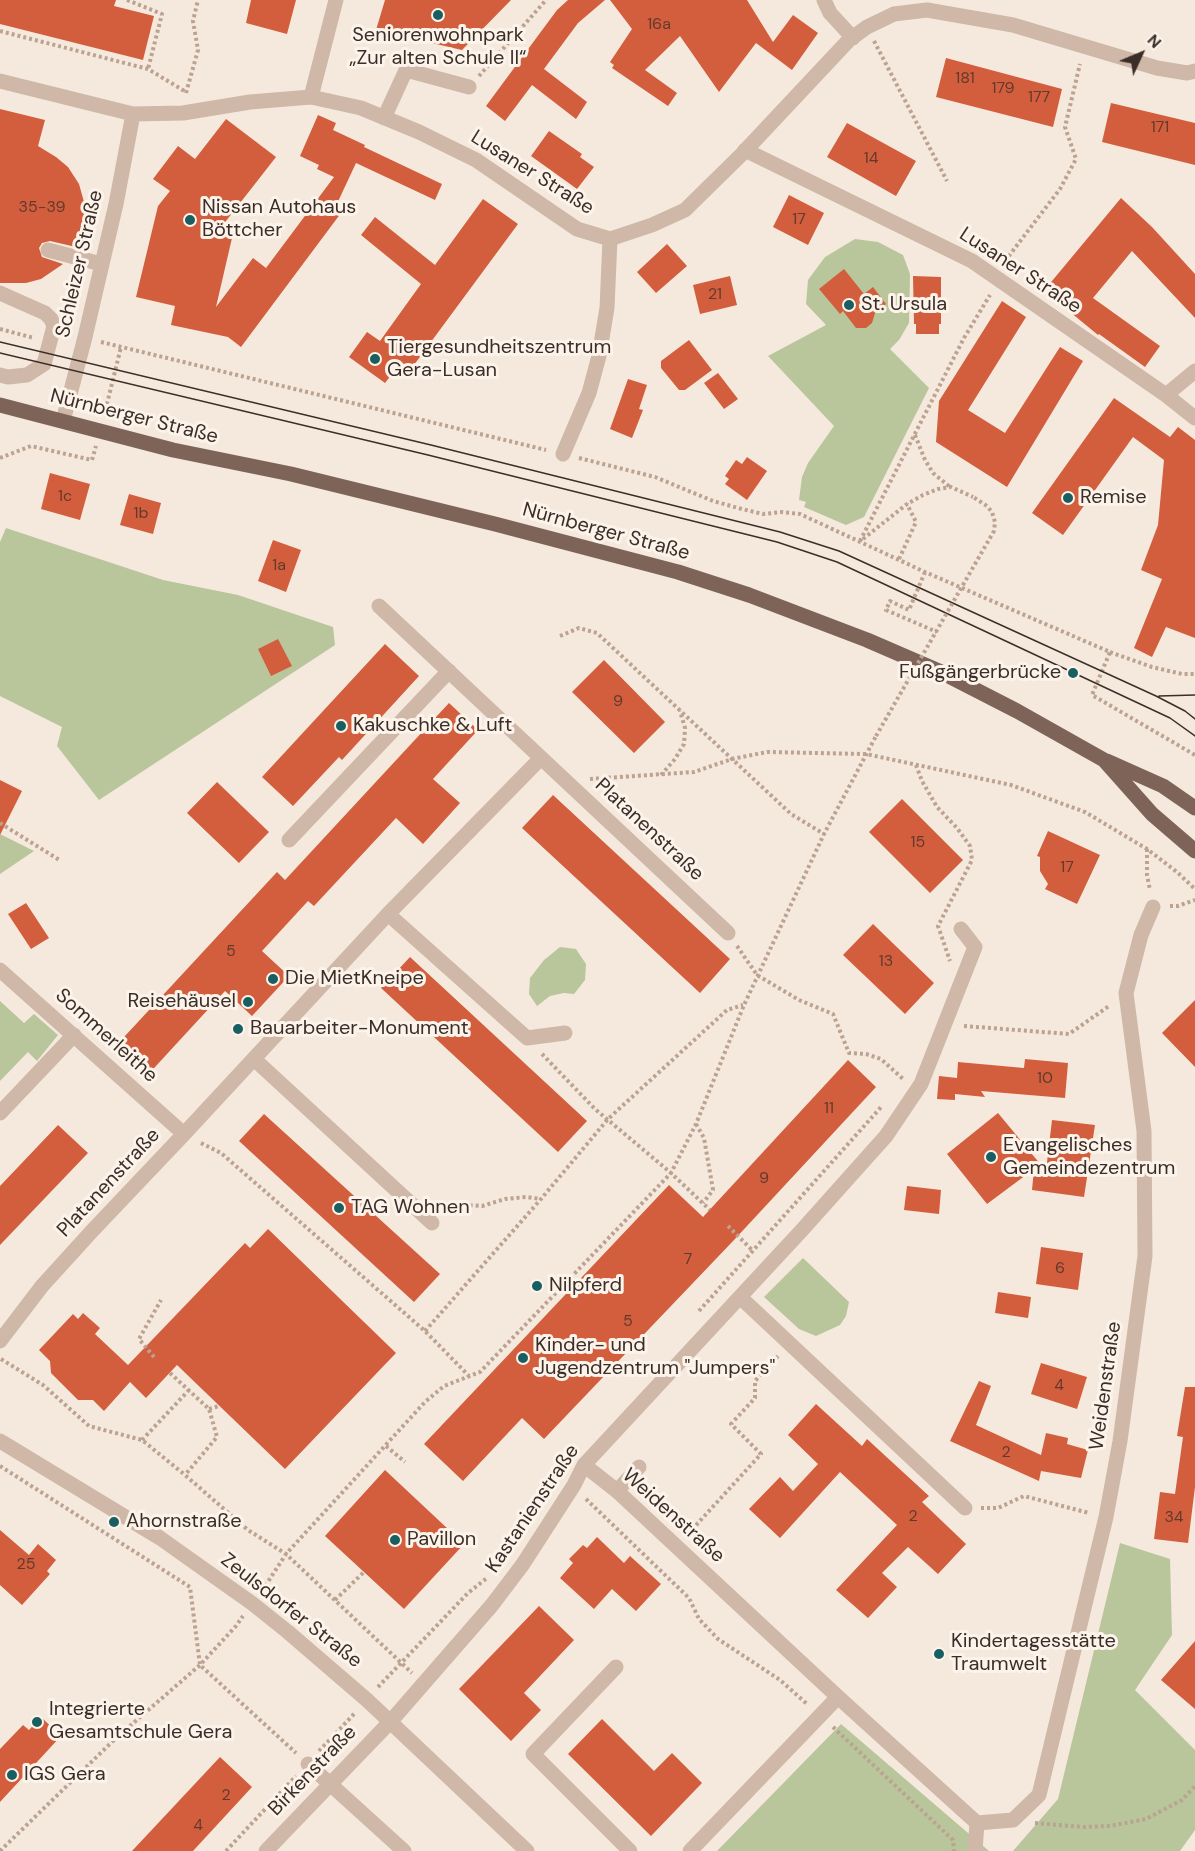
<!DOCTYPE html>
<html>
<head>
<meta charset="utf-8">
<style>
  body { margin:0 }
  #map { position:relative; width:1195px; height:1851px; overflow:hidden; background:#f5e9dd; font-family:"DM Sans",sans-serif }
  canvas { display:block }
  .north { position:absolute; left:1111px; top:24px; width:60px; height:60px; -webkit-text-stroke:4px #fcf3ea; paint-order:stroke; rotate:46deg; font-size:16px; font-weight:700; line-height:24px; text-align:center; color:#3b2e28 }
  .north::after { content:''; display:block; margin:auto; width:21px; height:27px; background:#3b2e28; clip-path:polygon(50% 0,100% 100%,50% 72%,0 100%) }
</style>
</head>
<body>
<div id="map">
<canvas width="1195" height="1851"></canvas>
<div class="north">N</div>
</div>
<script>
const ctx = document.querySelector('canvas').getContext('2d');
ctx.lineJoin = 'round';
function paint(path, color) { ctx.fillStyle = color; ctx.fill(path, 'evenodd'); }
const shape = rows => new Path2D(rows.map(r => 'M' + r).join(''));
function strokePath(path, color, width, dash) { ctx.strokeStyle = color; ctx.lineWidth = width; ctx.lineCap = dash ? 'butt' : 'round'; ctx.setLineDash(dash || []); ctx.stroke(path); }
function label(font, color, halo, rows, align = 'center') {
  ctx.font = font + ' "DM Sans",sans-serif'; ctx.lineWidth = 6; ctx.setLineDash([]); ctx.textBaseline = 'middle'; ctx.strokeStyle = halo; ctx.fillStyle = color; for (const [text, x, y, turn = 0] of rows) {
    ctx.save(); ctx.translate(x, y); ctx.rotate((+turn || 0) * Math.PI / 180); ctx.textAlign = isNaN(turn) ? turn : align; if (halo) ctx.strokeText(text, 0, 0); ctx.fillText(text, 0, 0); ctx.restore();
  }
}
const green = shape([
  [855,239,878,242,903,255,910,274,909,323,899,340,890,349,929,388,864,517,846,525,804,507,806,502,799,500,802,477,808,463,834,426,768,356,826,325,806,304,808,280,825,257],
  [6,528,163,580,238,595,333,627,335,645,99,800,57,746,62,727,0,696,0,542],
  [0,834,34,851,0,874],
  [560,947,576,949,586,964,585,980,574,994,564,993,550,996,537,1006,529,994,530,978,544,960],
  [0,1001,24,1023,34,1014,58,1035,37,1061,28,1052,0,1081],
  [803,1258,849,1302,846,1316,840,1325,816,1336,799,1329,764,1297],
  [1120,1543,1170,1559,1172,1635,1135,1690,1195,1750,1195,1830,1180,1851,1013,1851,1058,1799],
  [841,1724,989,1851,717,1851]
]);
const building = shape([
  [0,0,116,0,114,6,154,16,143,60,0,24],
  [251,0,296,0,287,34,246,23],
  [385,0,511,0,462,50,376,30],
  [568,0,605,0,578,23,544,69,587,102,576,119,532,85,505,121,486,106,557,10],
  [610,0,747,0,773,42,793,15,818,33,792,70,756,43,719,92,680,36,645,70,677,93,668,106,612,68,614,65,610,62,632,29],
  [946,58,1062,89,1053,127,936,97],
  [1111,103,1195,123,1195,165,1102,142],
  [0,109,45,120,38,146,56,157,68,167,79,184,84,202,84,225,76,247,50,241,42,243,39,248,42,257,63,264,41,279,26,283,0,283],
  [318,115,336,123,333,130,365,145,364,147,442,184,435,200,356,163,335,208,341,213,241,347,228,337,171,325,175,306,136,297,158,206,170,191,153,179,178,146,195,159,226,119,276,157,215,235,232,238,216,307,253,258,266,268,334,177,317,169,319,165,300,156],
  [847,123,916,161,896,196,827,157],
  [549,131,582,154,580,157,594,167,577,189,531,156],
  [789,195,824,213,808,245,773,227],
  [1121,198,1152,227,1195,274,1195,318,1132,251,1093,298,1160,346,1145,367,1099,334,1098,335,1047,293,1047,287],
  [483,199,518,224,411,369,401,362,385,383,349,357,367,332,380,341,421,284,361,235,375,217,435,265],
  [667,244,687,266,656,293,637,272],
  [844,269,864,294,873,287,886,304,875,313,872,323,866,328,856,328,843,311,840,314,819,289],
  [730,276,737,305,700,314,693,285],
  [913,276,941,277,941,324,939,324,939,334,916,334,916,324,914,324],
  [1002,301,1026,317,968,410,1005,433,1060,347,1083,361,1007,487,936,442,939,401],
  [689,340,712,370,685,390,679,390,661,368,661,361],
  [718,373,738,399,724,409,704,383],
  [628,379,647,385,639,409,643,410,632,438,610,429],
  [1114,398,1170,437,1178,427,1195,440,1195,638,1166,627,1152,657,1134,648,1162,579,1141,570,1158,525,1164,460,1133,437,1063,535,1032,513],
  [747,457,767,471,747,500,725,484,729,479,725,476,736,460,742,464],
  [50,473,90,484,80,520,41,509],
  [129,494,161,503,153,534,120,525],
  [273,540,301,550,286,592,258,581],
  [278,639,292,666,271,676,258,649],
  [385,644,419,676,342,760,339,757,293,806,262,777],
  [604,660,665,722,634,753,572,692],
  [449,703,478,730,433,779,460,803,423,844,396,818,314,906,308,901,262,951,289,976,252,1016,225,991,144,1079,112,1050,277,872,285,880],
  [0,780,22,791,0,835],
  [217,782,269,832,239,863,187,813],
  [553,795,730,959,700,993,522,828],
  [902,799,963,860,930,893,869,832],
  [1048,831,1100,855,1077,904,1045,889,1048,884,1040,871,1040,857,1037,856],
  [26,903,49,938,31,949,8,914],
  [873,924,934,983,905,1014,843,955],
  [410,957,587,1121,558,1152,381,988],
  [1195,1000,1195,1067,1162,1033],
  [1025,1059,1068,1063,1065,1098,981,1091,985,1097,955,1094,955,1100,937,1099,939,1076,957,1078,958,1062,1024,1068],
  [848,1060,876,1087,734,1240,544,1439,522,1418,463,1481,424,1444,669,1185,703,1217],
  [998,1113,1046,1171,1052,1120,1095,1125,1084,1197,1032,1190,1034,1169,987,1204,947,1154],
  [264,1114,440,1274,414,1302,239,1141],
  [58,1125,88,1153,0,1245,0,1186],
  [907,1186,941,1190,939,1214,904,1210],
  [268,1229,396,1353,285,1469,177,1365,146,1398,130,1382,104,1411,93,1400,78,1400,51,1373,50,1361,39,1350,73,1314,78,1319,83,1313,100,1328,95,1334,128,1365,245,1243,250,1248],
  [1041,1247,1083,1253,1078,1290,1036,1284],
  [998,1292,1031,1297,1028,1318,995,1313],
  [1041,1363,1087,1377,1077,1409,1031,1394],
  [979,1381,991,1386,976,1425,1041,1455,1046,1433,1068,1438,1067,1444,1088,1450,1081,1478,1041,1471,1039,1481,950,1441],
  [1185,1387,1195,1387,1195,1487,1188,1543,1154,1539,1160,1492,1175,1494,1183,1437,1177,1436],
  [816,1404,862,1446,867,1439,929,1496,922,1502,966,1544,938,1574,908,1547,882,1573,897,1587,868,1618,836,1590,897,1525,840,1472,780,1538,749,1509,780,1477,793,1491,818,1464,788,1435],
  [385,1470,464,1544,404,1609,325,1536],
  [0,1530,29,1555,38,1544,56,1560,47,1571,50,1574,22,1605,0,1585],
  [597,1537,624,1563,630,1556,661,1584,636,1611,612,1589,594,1609,560,1578,573,1563,569,1559,583,1545,587,1548],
  [539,1606,574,1640,524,1693,541,1710,511,1741,459,1689],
  [1195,1641,1195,1709,1161,1680],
  [41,1717,61,1736,0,1802,0,1749,23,1725,29,1730],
  [602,1719,654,1771,672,1753,702,1783,651,1836,568,1754],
  [220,1757,252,1787,193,1851,132,1851]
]);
const path = shape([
  [127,0,162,14,148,69],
  [0,31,148,69,186,92],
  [874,41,947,181],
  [479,76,546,0],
  [186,93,198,50,193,21,198,0],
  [1005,261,1060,189,1076,159,1065,127,1080,64],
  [0,329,34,338],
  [101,342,546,450],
  [104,416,121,347],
  [915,435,925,460,933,473,950,487],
  [0,458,31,446,92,460,96,446],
  [579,458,655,477,713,501,742,509,763,514,782,512,800,514,925,572,1110,652,1092,695,1195,755],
  [863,539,907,504,923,495,938,489,951,487,973,497],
  [860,541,964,338,990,295],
  [899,559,916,522,907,504],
  [925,572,909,610,890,601,886,610,937,632],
  [560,636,579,628,597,633,791,814,824,834],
  [1110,652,1152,667,1182,674,1195,674],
  [916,765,922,781,937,807,957,828,970,846,972,860,938,926,950,961],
  [661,775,675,759,684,744,685,728,680,711],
  [590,779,694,772,732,759,767,752,866,754,1011,785,1085,812,1147,849,1177,872,1195,889],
  [0,823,61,861],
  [1147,849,1147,875,1150,890],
  [1170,906,1178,906,1195,900],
  [737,946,757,975,799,1000,833,1014,849,1053,866,1054,881,1059,903,1079],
  [964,1026,1069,1034,1109,1006],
  [542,1054,595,1109,671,1173,710,1210],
  [696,1124,704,1138,713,1190,703,1203],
  [201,1143,221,1153,425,1331,469,1376],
  [443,1212,451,1204,482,1206,505,1199,526,1197,541,1199],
  [728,1226,753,1251],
  [699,1311,882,1106],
  [425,1331,541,1199,608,1119,727,1010,743,1005],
  [154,1357,139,1339,161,1300],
  [1,1359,43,1385,89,1426,142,1440,185,1475,248,1530,286,1554,412,1673],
  [170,1373,209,1409,217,1437,185,1475],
  [209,1409,219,1406],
  [142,1440,189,1390],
  [386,1446,405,1462],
  [0,1466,190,1587,200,1665,296,1753],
  [586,1499,689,1598,699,1619,718,1639,780,1680,807,1704],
  [981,1508,998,1508,1024,1496,1089,1513],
  [688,1534,761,1454,731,1424,755,1398,755,1381,779,1355],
  [262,1591,286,1554,425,1402,444,1386,480,1372,671,1173,696,1124,744,1005,824,834,876,736],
  [335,1600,364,1572],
  [378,1687,468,1593,487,1578],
  [833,1727,953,1840,954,1851],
  [319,1751,355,1713],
  [1035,1823,1084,1827,1110,1826,1146,1819,1182,1800,1195,1786],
  [0,1851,115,1739,200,1665,236,1626,243,1616],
  [226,1851,296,1776]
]);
const minor = shape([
  [824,0,830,13,853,38],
  [0,81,133,114,183,113,250,102,311,97,361,108,419,132,476,160,577,229,610,239,652,225,685,210,742,154,849,40,867,27,894,14,927,10,1013,25,1157,68,1187,73,1195,71],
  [311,97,336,0],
  [384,118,406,70,469,87],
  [745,150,972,261,1166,395,1195,418],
  [48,250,101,264],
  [0,293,45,313,51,319,54,326,44,364,27,375,8,377,0,375],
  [1166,395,1195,371],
  [63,421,85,337,116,204,133,114],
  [563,454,589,393,599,356,607,308,610,239],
  [379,606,728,933],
  [289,840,449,671],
  [388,914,527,1038,565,1033],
  [0,970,184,1134],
  [254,1059,432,1223],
  [0,1113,74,1035],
  [740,1297,965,1508],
  [0,1341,42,1286,92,1231,184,1134,388,914,541,758],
  [0,1441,160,1538,253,1604,288,1632,367,1700,527,1851],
  [584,1465,617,1491,838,1697,977,1823,1013,1820,1039,1795,1106,1517,1120,1441,1145,1256,1144,1131,1126,993,1141,935,1153,907],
  [617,1491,639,1467],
  [616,1667,533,1754,630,1851],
  [308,1764,404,1851],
  [266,1851,391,1721,492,1605,523,1564,574,1485,584,1465,802,1230,886,1136,921,1084,975,947,961,929],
  [690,1851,838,1697],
  [975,1851,977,1823]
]);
const major = shape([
  [0,405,173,450,291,474,495,524,678,572,749,595,867,640,941,672,1017,711,1104,760,1152,814,1195,851],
  [1107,761,1163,786,1195,808]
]);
const tram = shape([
  [0,342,431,445,780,532,839,551,1156,696,1185,711,1195,719],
  [0,353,428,455,777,542,837,562,1170,718,1195,736],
  [1159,696,1195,695]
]);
const pathBridge = shape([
  [876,736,994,531,995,522,992,512,987,506,973,497]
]);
const markers = [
  [438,15,6,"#195e61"],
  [190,220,6,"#195e61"],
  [849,305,6,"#195e61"],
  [375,359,6,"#195e61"],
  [1068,498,6,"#195e61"],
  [1073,673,6,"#195e61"],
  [341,726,6,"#195e61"],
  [273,979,6,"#195e61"],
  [248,1002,6,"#195e61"],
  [238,1029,6,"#195e61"],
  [991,1157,6,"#195e61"],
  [339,1208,6,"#195e61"],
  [537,1286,6,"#195e61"],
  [523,1358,6,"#195e61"],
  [114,1522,6,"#195e61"],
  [395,1540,6,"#195e61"],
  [939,1654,6,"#195e61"],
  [37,1722,6,"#195e61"],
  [12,1775,6,"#195e61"]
];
const numberNames = [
  ["16a",659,25],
  ["181",965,79],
  ["179",1003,89],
  ["177",1039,98],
  ["171",1160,128],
  ["14",871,159],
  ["35-39",42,208],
  ["17",799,220],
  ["21",715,295],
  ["1c",65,497],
  ["1b",141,514],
  ["1a",279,566],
  ["9",618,702],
  ["15",918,843],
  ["17",1067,868],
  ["5",231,952],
  ["13",886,962],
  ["10",1045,1079],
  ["11",829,1109],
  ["9",764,1179],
  ["7",688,1260],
  ["6",1060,1269],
  ["5",628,1322],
  ["4",1059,1386],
  ["2",1006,1453],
  ["2",913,1517],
  ["34",1174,1518],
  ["25",26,1565],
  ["2",226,1796],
  ["4",198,1826]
];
const poiNames = [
  ["Seniorenwohnpark",438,36,"center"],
  ["„Zur alten Schule II“",438,59,"center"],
  ["Nissan Autohaus",202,208],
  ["Böttcher",202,231],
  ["St. Ursula",861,305],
  ["Tiergesundheitszentrum",387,348],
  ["Gera-Lusan",387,371],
  ["Remise",1080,498],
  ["Fußgängerbrücke",1061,673,"right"],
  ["Kakuschke & Luft",353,726],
  ["Die MietKneipe",285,979],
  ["Reisehäusel",236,1002,"right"],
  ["Bauarbeiter-Monument",250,1029],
  ["Evangelisches",1003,1146],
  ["Gemeindezentrum",1003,1169],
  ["TAG Wohnen",351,1208],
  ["Nilpferd",549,1286],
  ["Kinder- und",535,1346],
  ["Jugendzentrum \"Jumpers\"",535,1369],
  ["Ahornstraße",126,1522],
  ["Pavillon",407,1540],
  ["Kindertagesstätte",951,1642],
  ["Traumwelt",951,1665],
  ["Integrierte",49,1710],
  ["Gesamtschule Gera",49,1733],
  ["IGS Gera",24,1775]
];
const streetNames = [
  ["Lusaner Straße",532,173,32],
  ["Schleizer Straße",80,264,-77],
  ["Lusaner Straße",1020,271,33],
  ["Nürnberger Straße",134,417,14],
  ["Nürnberger Straße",606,532,15],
  ["Platanenstraße",649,830,43],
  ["Sommerleithe",106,1036,42],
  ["Platanenstraße",109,1183,-47],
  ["Weidenstraße",1106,1386,-82],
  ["Kastanienstraße",533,1509,-56],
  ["Weidenstraße",673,1516,42],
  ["Zeulsdorfer Straße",291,1611,38],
  ["Birkenstraße",313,1771,-46]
];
paint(green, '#b9c69b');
paint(building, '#d35e3d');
strokePath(path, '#bba291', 4, [3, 3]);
strokePath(minor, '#cfb8a7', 15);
strokePath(major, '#7e6458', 15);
strokePath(tram, '#3b2e28', 1.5);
strokePath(pathBridge, '#bba291', 4, [3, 3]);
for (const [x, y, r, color] of markers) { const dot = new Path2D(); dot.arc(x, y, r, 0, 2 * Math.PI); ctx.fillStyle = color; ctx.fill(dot); strokePath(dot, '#fcf3ea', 2); }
label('16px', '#613a2d', null, numberNames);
label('20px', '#3b2e28', '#fcf3ea', poiNames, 'left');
label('20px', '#3b2e28', '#fcf3ea', streetNames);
</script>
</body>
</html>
